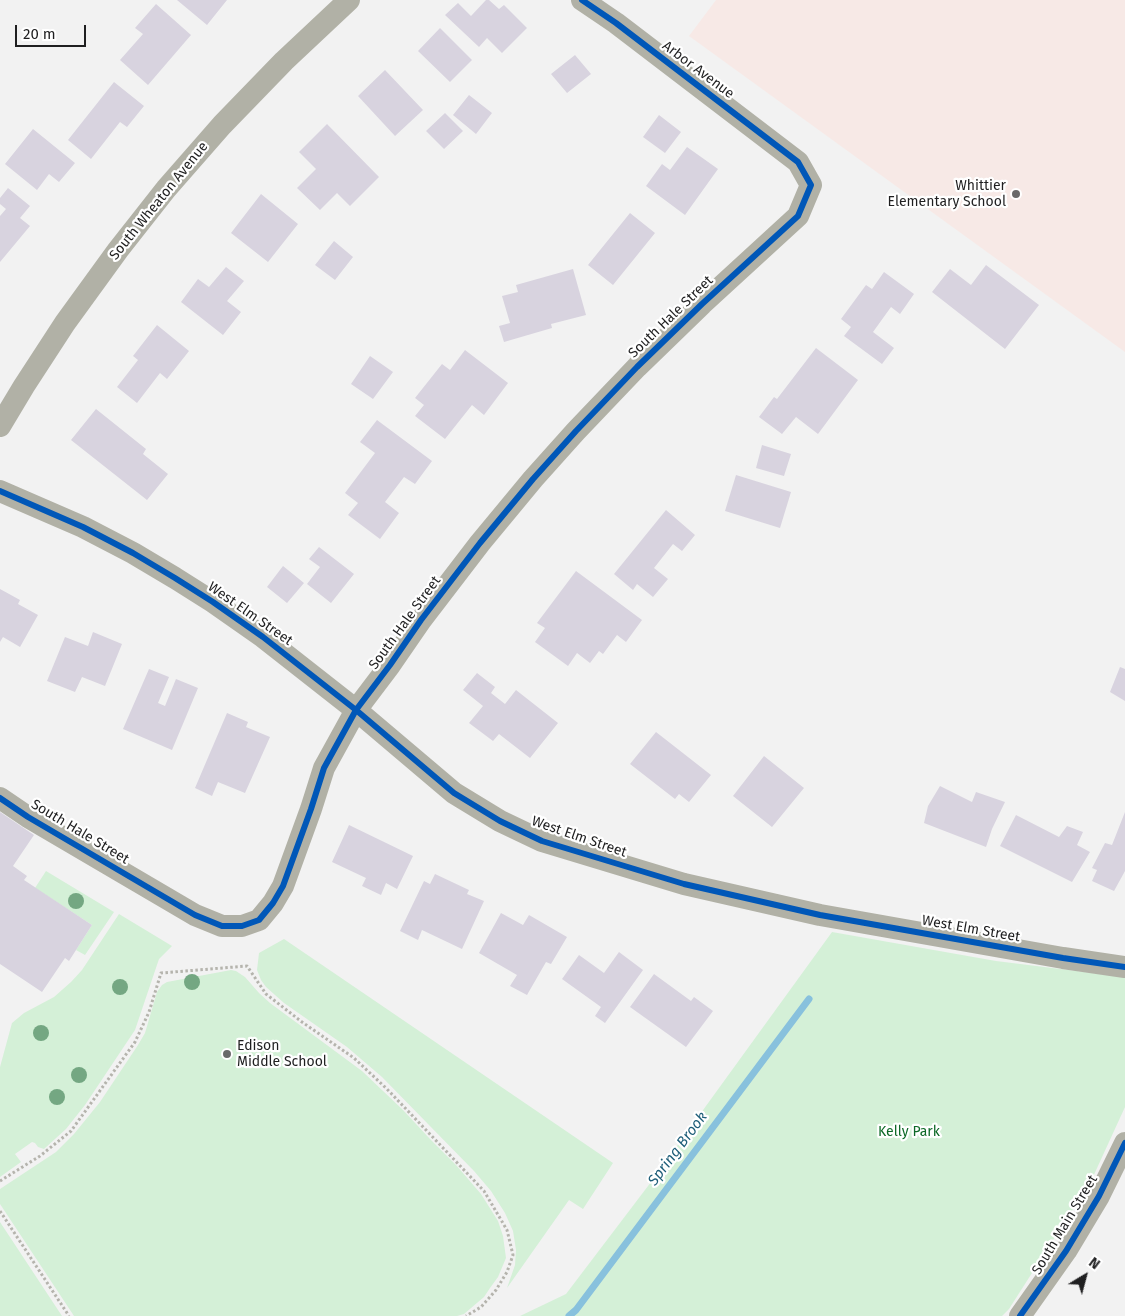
<!DOCTYPE html>
<html>
<head>
<meta charset="utf-8">
<style>
  body { margin:0 }
  #map { position:relative; width:1125px; height:1316px; overflow:hidden; background:#f2f2f2; font-family:"Fira Sans",sans-serif }
  canvas { display:block }
  .north { position:absolute; left:1060px; top:1251px; width:50px; height:50px; -webkit-text-stroke:4px #fff; paint-order:stroke; rotate:37deg; font-size:14px; font-weight:700; line-height:20px; text-align:center; color:#1f1f20 }
  .north::after { content:''; display:block; margin:auto; width:18px; height:22px; background:#1f1f20; clip-path:polygon(50% 0,100% 100%,50% 72%,0 100%) }
  .scale { position:absolute; left:15px; top:25px; width:71px; height:22px; box-sizing:border-box; border:2px solid #1f1f20; border-top:0; padding-left:6px; font-size:15px; line-height:18px; white-space:nowrap; color:#1f1f20; -webkit-text-stroke:4px #fff; paint-order:stroke }
</style>
</head>
<body>
<div id="map">
<canvas width="1125" height="1316"></canvas>
<div class="north">N</div>
<div class="scale">20 m</div>
</div>
<script>
const ctx = document.querySelector('canvas').getContext('2d');
ctx.lineJoin = 'round';
function paint(path, color) { ctx.fillStyle = color; ctx.fill(path, 'evenodd'); }
const shape = rows => new Path2D(rows.map(r => 'M' + r).join(''));
function strokePath(path, color, width, dash) { ctx.strokeStyle = color; ctx.lineWidth = width; ctx.lineCap = dash ? 'butt' : 'round'; ctx.setLineDash(dash || []); ctx.stroke(path); }
function label(font, color, halo, rows, align = 'center') {
  ctx.font = font + ' "Fira Sans",sans-serif'; ctx.lineWidth = 4.5; ctx.setLineDash([]); ctx.textBaseline = 'middle'; ctx.strokeStyle = halo; ctx.fillStyle = color; for (const [text, x, y, turn = 0] of rows) {
    ctx.save(); ctx.translate(x, y); ctx.rotate((+turn || 0) * Math.PI / 180); ctx.textAlign = isNaN(turn) ? turn : align; if (halo) ctx.strokeText(text, 0, 0); ctx.fillText(text, 0, 0); ctx.restore();
  }
}
const education = shape([
  [716,0,1125,0,1125,352,689,36]
]);
const green = shape([
  [46,871,114,912,85,955,76,950,92,925,35,888],
  [119,914,172,946,159,959,135,1030,85,1105,66,1129,44,1149,38,1147,35,1143,32,1142,15,1154,21,1162,0,1177,0,1067,12,1023,24,1013,54,997,71,982,82,970],
  [832,932,996,961,1125,977,1125,1107,1092,1179,1009,1309,1002,1316,520,1316,566,1294,648,1186],
  [284,939,613,1163,583,1209,569,1200,507,1288,515,1265,516,1250,513,1231,505,1213,491,1191,474,1171,382,1077,347,1047,284,1003,266,987,261,980,257,970,259,953],
  [231,970,236,971,245,977,259,993,270,1003,362,1071,403,1110,430,1139,456,1165,481,1194,498,1221,503,1236,506,1258,498,1277,490,1288,484,1297,464,1314,457,1316,74,1316,2,1207,0,1204,0,1189,56,1152,74,1134,100,1102,138,1045,145,1033,157,992,162,985,167,982],
  [0,1222,62,1316,0,1316]
]);
const stream = shape([
  [569,1316,576,1310,809,999]
]);
const building = shape([
  [177,0,227,0,207,25],
  [486,0,489,0,499,9,504,5,527,28,502,53,487,38,479,47,445,15,458,3,471,16],
  [156,4,191,35,148,85,120,60,143,34,135,28],
  [440,28,472,60,450,82,418,51],
  [575,55,591,74,567,93,551,74],
  [385,70,423,110,395,136,358,96],
  [114,82,144,106,127,127,120,122,91,159,68,140],
  [469,95,492,113,476,134,453,115],
  [445,113,463,131,444,149,426,131],
  [659,115,681,132,665,153,643,137],
  [327,124,379,177,350,206,337,193,320,210,297,188,316,169,299,152],
  [33,129,75,163,59,182,49,174,37,190,5,164],
  [687,147,718,169,685,215,646,186,662,164,670,170],
  [8,188,30,206,20,218,30,226,0,262,0,216,6,209,0,204,0,198],
  [261,194,298,224,268,262,231,233],
  [630,213,655,233,613,285,588,265],
  [334,241,353,257,335,280,315,265],
  [986,265,1039,305,1005,349,932,292,950,269,971,285],
  [226,267,244,281,227,301,241,312,223,335,181,302,198,279,209,287],
  [573,269,586,315,551,324,552,328,504,342,499,326,510,323,502,296,518,292,516,285],
  [884,272,914,294,900,314,891,307,873,332,894,348,882,364,844,336,851,327,841,319,866,285,872,289],
  [157,325,189,351,167,379,160,373,137,403,117,387,138,360,133,356],
  [816,348,858,380,818,434,796,417,782,434,759,417,774,397,777,399],
  [465,350,508,383,484,415,472,405,445,439,415,416,424,405,415,398,442,364,450,370],
  [370,356,393,372,373,399,351,384],
  [96,409,146,449,143,454,168,474,147,500,71,440],
  [377,420,432,461,415,484,404,477,385,502,399,513,380,539,348,515,358,503,345,493,375,453,360,442],
  [762,445,791,454,784,476,756,468],
  [736,475,791,492,780,528,725,511],
  [666,510,695,535,682,551,673,544,654,568,668,579,653,597,637,584,633,590,614,574],
  [319,547,354,574,331,603,307,584,320,567,309,559],
  [283,566,304,583,287,603,267,587],
  [576,571,642,620,626,642,617,635,603,654,599,651,590,663,577,653,568,666,535,642,545,628,537,623],
  [0,589,20,600,18,604,38,615,20,647,3,637,0,642],
  [93,632,122,644,105,686,82,677,75,692,47,681,65,637,88,646],
  [1120,667,1125,669,1125,701,1110,692],
  [149,669,169,677,158,703,165,706,176,679,198,688,172,750,123,729],
  [477,673,495,687,491,693,505,704,516,690,558,723,530,758,499,734,493,741,469,723,483,706,463,690],
  [227,713,248,722,246,727,270,737,245,793,218,782,212,796,195,788],
  [656,732,711,775,689,802,679,794,675,799,630,764],
  [764,756,804,788,772,827,733,796],
  [940,786,972,802,976,792,1005,802,992,829,986,847,924,823,928,806],
  [0,812,34,835,13,866,27,876,24,880,92,925,69,961,65,958,42,992,0,964],
  [1125,812,1125,871,1114,891,1092,881,1097,870,1092,868,1105,843,1112,845],
  [1016,815,1059,837,1067,826,1083,832,1077,845,1090,852,1072,882,1000,846],
  [349,825,413,856,397,889,386,883,381,895,362,886,366,878,332,862],
  [435,874,469,890,467,894,484,901,462,949,422,930,418,940,400,931,424,881,430,884],
  [501,913,523,925,529,915,567,937,551,964,546,962,527,995,510,986,517,975,479,953],
  [619,952,643,970,605,1023,595,1016,601,1007,562,979,579,955,604,973],
  [654,974,691,1001,694,997,713,1011,686,1047,630,1007]
]);
const path = shape([
  [0,1181,40,1156,71,1131,135,1042,149,1012,161,973,247,966,266,994,302,1022,354,1058,387,1089,484,1191,507,1230,513,1255,507,1272,496,1290,481,1307,466,1316],
  [0,1211,69,1316]
]);
const minor = shape([
  [0,426,24,386,65,323,118,250,166,189,222,125,284,61,349,0],
  [0,491,83,527,133,553,175,578,213,602,263,637,356,710,454,793,500,821,542,841,684,884,820,915,1063,958,1125,967],
  [0,798,28,817,195,915,222,926,242,926,259,920,273,903,283,886,311,809,324,768,356,710,390,665,421,620,480,543,533,479,576,431,637,367,702,304,798,216,811,185,798,162,616,23,582,0],
  [1020,1316,1066,1251,1099,1196,1125,1143]
]);
const cycleway = shape([
  [0,491,83,527,133,553,175,578,213,602,263,637,356,710,454,793,500,821,542,841,684,884,820,915,1063,958,1125,967],
  [0,798,28,817,195,915,222,926,242,926,259,920,273,903,283,886,311,809,324,768,356,710,390,665,421,620,480,543,533,479,576,431,637,367,702,304,798,216,811,185,798,162,616,23,582,0],
  [1020,1316,1066,1251,1099,1196,1125,1143]
]);
const trees = [
  [76,901],
  [192,982],
  [120,987],
  [41,1033],
  [79,1075],
  [57,1097]
];
const markers = [
  [1016,194,5,"#69696a"],
  [227,1054,5,"#69696a"]
];
const streetNames = [
  ["Arbor Avenue",698,70,37],
  ["South Wheaton Avenue",159,201,-51],
  ["South Hale Street",671,317,-44],
  ["West Elm Street",250,614,35],
  ["South Hale Street",405,623,-54],
  ["South Hale Street",80,832,31],
  ["West Elm Street",579,837,19],
  ["West Elm Street",971,929,10],
  ["South Main Street",1065,1225,-59]
];
const poiNames = [
  ["Whittier",1006,186],
  ["Elementary School",1006,202],
  ["Edison",237,1046,"left"],
  ["Middle School",237,1062,"left"]
];
const parkNames = [
  ["Kelly Park",909,1132]
];
const waterNames = [
  ["Spring Brook",678,1149,-53]
];
paint(education, '#f7e9e6');
paint(green, '#d4f0d7');
strokePath(stream, '#88c1dd', 7);
paint(building, '#d8d3df');
strokePath(path, '#b5b4ad', 3, [2.5, 2.5]);
strokePath(minor, '#b1b1a6', 22);
strokePath(cycleway, '#0057b8', 6);
ctx.fillStyle = '#74a782';
for (const [x, y] of trees) { ctx.beginPath(); ctx.arc(x, y, 8, 0, 2 * Math.PI); ctx.fill(); }
for (const [x, y, r, color] of markers) { const dot = new Path2D(); dot.arc(x, y, r, 0, 2 * Math.PI); ctx.fillStyle = color; ctx.fill(dot); strokePath(dot, '#fff', 2); }
label('14px', '#1f1f20', '#fff', streetNames);
label('14px', '#1f1f20', '#fff', poiNames, 'right');
label('14px', '#0d6927', '#fff', parkNames);
label('italic 15px', '#1e5e79', '#fff', waterNames);
</script>
</body>
</html>
